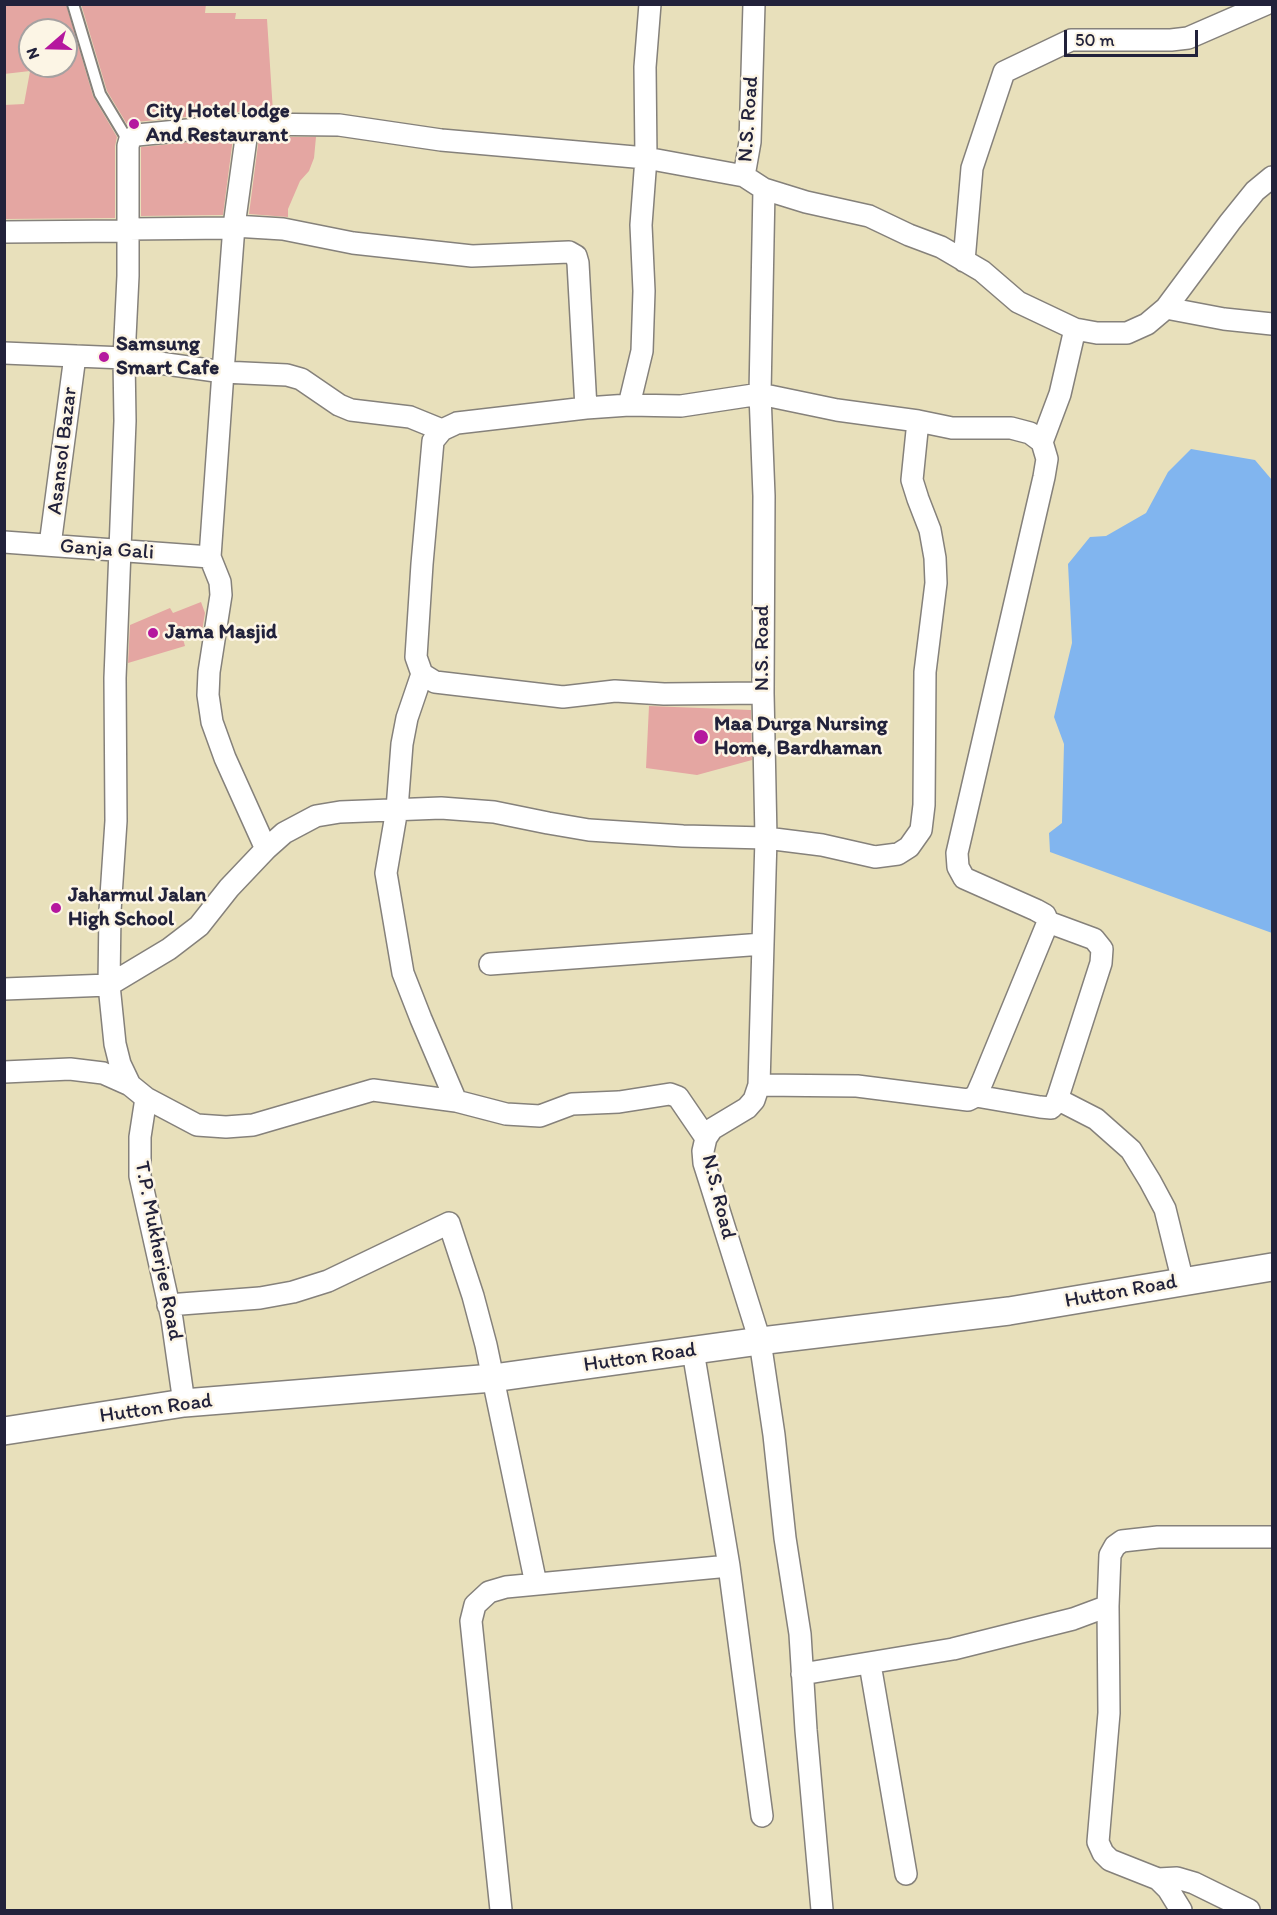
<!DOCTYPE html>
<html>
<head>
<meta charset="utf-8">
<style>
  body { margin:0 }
  #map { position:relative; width:1277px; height:1915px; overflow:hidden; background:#e8e0bb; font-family:Itim,sans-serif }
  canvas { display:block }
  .frame { position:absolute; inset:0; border:6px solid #22223b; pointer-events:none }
  .north { position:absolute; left:18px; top:18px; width:60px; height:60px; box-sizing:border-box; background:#fcf5e5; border:2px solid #a5a1a1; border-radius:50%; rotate:250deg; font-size:16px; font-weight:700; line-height:24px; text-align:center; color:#22223b }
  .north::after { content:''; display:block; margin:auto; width:21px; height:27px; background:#b5179e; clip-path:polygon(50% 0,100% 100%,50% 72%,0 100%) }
  .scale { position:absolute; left:1064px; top:30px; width:134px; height:27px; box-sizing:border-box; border:3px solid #22223b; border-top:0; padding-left:8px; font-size:18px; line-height:21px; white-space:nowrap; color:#22223b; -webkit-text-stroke:4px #fcf5e5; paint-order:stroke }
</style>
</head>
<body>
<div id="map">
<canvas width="1277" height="1915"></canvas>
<div class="frame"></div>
<div class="north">N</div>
<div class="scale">50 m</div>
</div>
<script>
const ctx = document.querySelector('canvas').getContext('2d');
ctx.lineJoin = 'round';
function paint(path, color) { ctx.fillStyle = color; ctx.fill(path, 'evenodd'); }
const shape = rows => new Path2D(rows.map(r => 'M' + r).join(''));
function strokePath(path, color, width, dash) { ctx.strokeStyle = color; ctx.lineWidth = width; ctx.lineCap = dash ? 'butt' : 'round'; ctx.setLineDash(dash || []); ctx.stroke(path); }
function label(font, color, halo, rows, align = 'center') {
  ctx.font = font + ' Itim,sans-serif'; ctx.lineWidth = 5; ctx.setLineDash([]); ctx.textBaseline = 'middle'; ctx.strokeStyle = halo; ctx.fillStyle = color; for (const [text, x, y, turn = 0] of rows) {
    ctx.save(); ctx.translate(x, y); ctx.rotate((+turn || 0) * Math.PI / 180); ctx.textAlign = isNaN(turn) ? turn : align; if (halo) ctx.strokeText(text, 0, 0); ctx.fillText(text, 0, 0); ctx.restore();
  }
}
const water = shape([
  [1191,449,1255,460,1272,480,1272,933,1050,852,1049,833,1062,823,1064,744,1054,717,1072,643,1068,564,1090,537,1106,536,1146,513,1168,472]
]);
const building = shape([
  [4,4,66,4,93,96,117,137,115,146,115,218,4,219,4,105,24,104,31,66,66,66,66,30,30,30,30,71,4,74],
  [81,4,206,4,205,13,236,13,235,19,267,19,273,112,247,111,136,122,128,126,107,91],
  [259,137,316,137,314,158,309,171,300,181,288,209,288,217,249,214],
  [233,138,223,215,141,216,141,147],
  [201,602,205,613,202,631,183,639,185,646,128,663,130,625,170,608,173,613],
  [649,706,751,710,752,760,697,775,646,768]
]);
const service = shape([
  [73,4,100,94,124,134,130,139]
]);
const minor = shape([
  [754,4,750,142,744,176,764,189,760,394,764,496,763,693,766,838,759,1085,754,1100,747,1108,712,1129,706,1138,703,1151,704,1163,711,1185,760,1341,774,1435,785,1538,800,1634,806,1730,822,1910],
  [248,124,234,226,223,372,210,557,220,582,221,595,209,672,208,695,212,722,225,758,266,849],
  [764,189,806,202,869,216,909,235,941,247,982,271,1018,302,1075,329,1097,333,1127,333,1147,324,1166,308,1230,222,1255,191,1272,177],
  [4,232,124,231,128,229,231,228,234,226,283,229,353,243,472,256,569,252,576,256,578,263,586,408],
  [964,261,972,168,1004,72,1071,40,1171,40,1188,38,1266,4],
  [1166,308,1224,319,1272,324],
  [4,353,124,358,223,372,287,375,301,379,339,405,351,410,410,417,442,430],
  [629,405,642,351,644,291,641,225,646,158,645,67,650,4],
  [1042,442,1060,394,1075,329],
  [4,542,210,557],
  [50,545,75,356],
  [422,674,407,718,402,744,397,809,386,873,403,973,421,1019,456,1101],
  [490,964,763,944],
  [4,989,109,985,169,949,199,926,229,888,266,849,284,833,316,816,340,812,441,808,494,812,548,823,589,830,683,836,766,838,822,845,875,857,898,854,909,847,921,830,924,805,925,672,936,583,935,558,930,530,918,499,912,480,918,421],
  [4,1072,70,1069,103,1073,130,1085,146,1098,197,1125,226,1127,253,1125,373,1090,456,1101,506,1114,540,1116,572,1104,619,1102,670,1094,678,1097,706,1138],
  [130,1085,120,1064,115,1044,109,985,110,911,116,821,115,678,125,421,124,358,128,276,128,146,130,139,137,135,248,124,339,125,441,140,646,158,744,176],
  [759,1085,857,1086,968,1100,976,1096,983,1080,1048,922,1045,915,1036,910,964,878,958,867,957,853,1044,477,1047,459,1042,442,1030,433,1011,428,952,428,918,421,837,410,760,394,681,406,629,405,586,408,457,423,442,430,433,441,422,564,416,657,422,674,435,682,563,697,615,691,664,694,763,693],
  [976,1096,1040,1107,1051,1108,1056,1103,1101,963,1102,949,1094,939,1048,922],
  [146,1098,140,1137,140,1176,172,1319,184,1403],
  [1057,1099,1096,1119,1131,1150,1150,1181,1165,1209,1183,1282],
  [168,1305,260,1298,293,1292,328,1281,449,1223,473,1296,486,1345,536,1584],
  [693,1351,729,1566,762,1816],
  [1108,1606,1109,1713,1098,1842,1103,1853,1110,1860,1158,1879,1168,1889,1181,1910],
  [870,1664,906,1874],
  [802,1674,953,1649,1073,1619,1108,1606,1110,1555,1115,1546,1122,1541,1158,1537,1272,1537],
  [1158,1879,1177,1878,1194,1883,1249,1910],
  [501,1910,471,1621,475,1605,489,1592,506,1587,729,1566]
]);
const tertiary = shape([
  [4,1431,184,1403,493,1378,760,1341,1009,1311,1272,1267]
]);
const markers = [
  [134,124,6,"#b5179e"],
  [104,357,6,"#b5179e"],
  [153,633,6,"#b5179e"],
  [701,737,8,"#b5179e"],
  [56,908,6,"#b5179e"]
];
const poiNames = [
  ["City Hotel lodge",146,112],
  ["And Restaurant",146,136],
  ["Samsung",116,345],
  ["Smart Cafe",116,369],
  ["Jama Masjid",165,633],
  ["Maa Durga Nursing",714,725],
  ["Home, Bardhaman",714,749],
  ["Jaharmul Jalan",68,896],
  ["High School",68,920]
];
const streetNames = [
  ["N.S. Road",749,119,-86],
  ["Asansol Bazar",63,451,-83],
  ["Ganja Gali",107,550,4],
  ["N.S. Road",763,648,-90],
  ["N.S. Road",718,1197,76],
  ["T.P. Mukherjee Road",158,1251,79],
  ["Hutton Road",1121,1292,-10],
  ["Hutton Road",640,1358,-8],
  ["Hutton Road",156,1409,-8]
];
paint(water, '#81b5ef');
paint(building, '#e4a6a2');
strokePath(service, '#85817b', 14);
strokePath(minor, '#85817b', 24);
strokePath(tertiary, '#85817b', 30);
strokePath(service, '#fff', 10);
strokePath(minor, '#fff', 21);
strokePath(tertiary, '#fff', 27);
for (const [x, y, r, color] of markers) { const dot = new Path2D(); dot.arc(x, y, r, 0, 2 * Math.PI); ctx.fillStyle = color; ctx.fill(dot); strokePath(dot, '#fcf5e5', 2); }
label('bold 21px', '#22223b', '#fcf5e5', poiNames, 'left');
label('21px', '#22223b', '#fcf5e5', streetNames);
</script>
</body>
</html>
